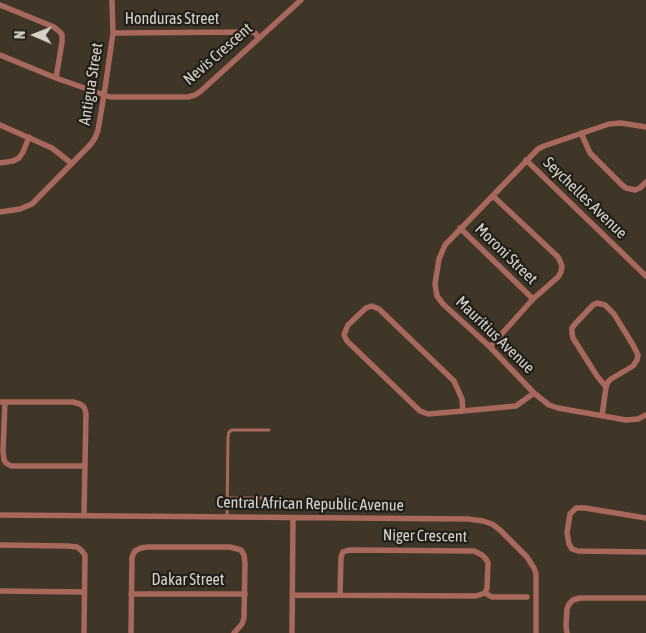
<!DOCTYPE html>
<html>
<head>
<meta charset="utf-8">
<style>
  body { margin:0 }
  #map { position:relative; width:646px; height:633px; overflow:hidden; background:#3f3628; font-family:"Asap Condensed",sans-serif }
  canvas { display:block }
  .north { position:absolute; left:10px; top:10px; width:50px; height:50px; -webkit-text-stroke:4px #221e18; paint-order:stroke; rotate:271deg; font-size:14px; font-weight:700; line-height:20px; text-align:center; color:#d8d3ca }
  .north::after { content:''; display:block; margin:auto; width:18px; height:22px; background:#d8d3ca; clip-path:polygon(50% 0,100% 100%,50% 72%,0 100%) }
</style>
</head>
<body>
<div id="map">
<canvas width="646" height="633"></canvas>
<div class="north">N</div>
</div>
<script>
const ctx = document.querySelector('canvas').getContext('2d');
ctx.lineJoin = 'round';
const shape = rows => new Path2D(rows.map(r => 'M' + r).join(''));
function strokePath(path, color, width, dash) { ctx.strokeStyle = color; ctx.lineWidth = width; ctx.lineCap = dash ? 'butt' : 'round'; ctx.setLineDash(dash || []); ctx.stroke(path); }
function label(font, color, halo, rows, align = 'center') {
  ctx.font = font + ' "Asap Condensed",sans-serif'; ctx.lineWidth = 4.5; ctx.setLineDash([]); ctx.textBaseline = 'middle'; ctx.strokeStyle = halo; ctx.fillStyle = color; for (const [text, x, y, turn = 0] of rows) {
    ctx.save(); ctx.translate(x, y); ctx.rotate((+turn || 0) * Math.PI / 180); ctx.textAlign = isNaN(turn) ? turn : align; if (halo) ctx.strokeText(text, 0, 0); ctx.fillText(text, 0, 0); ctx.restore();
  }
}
const service = shape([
  [227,498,265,498],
  [227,516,228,437,229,432,232,430,269,430]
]);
const minor = shape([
  [0,5,54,27,61,33,62,35,62,42,56,78],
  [113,33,252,32,255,33,259,38],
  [0,55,56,78,110,97,188,97,195,95,201,91,301,0],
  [0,125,52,148,71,163],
  [646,127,621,123,609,124,544,146,538,149,445,245,439,259,435,284,437,296,443,304,490,347,534,393,549,405,558,408,626,420,638,419,646,415],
  [581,133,590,153,621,184,626,188,635,190,640,188,646,182],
  [526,160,646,276],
  [0,163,13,161,19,158,23,152,29,137],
  [0,212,20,209,32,204,91,144,95,138,98,130,104,95,113,33,112,0],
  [460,228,533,299],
  [490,347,533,299,558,277,561,272,562,266,560,261,558,257,493,196],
  [0,402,73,402,80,404,84,407,86,413,84,515],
  [5,402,3,451,4,460,6,463,11,466,84,466],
  [463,411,428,414,420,411,347,341,344,335,345,332,348,325,366,308,372,306,379,309,454,381,462,399,463,411,516,406,534,393],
  [602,416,606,387,608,382,611,379,633,366,637,360,638,355,633,345,614,314,605,305,597,303,593,305,575,324,572,328,572,333,573,338,597,376,606,387],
  [0,515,468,519,483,521,492,524,500,530,527,557,534,568,536,574,536,633],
  [646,518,585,508,576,508,570,514,567,533,569,544,572,549,578,551,646,552],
  [0,545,68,546,77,547,81,550,85,555,84,633],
  [0,591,84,592],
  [485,593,492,597,527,597],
  [131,594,245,594],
  [293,595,476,596,485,593,487,588,488,563,486,559,482,555,474,551,349,550,343,552,341,557,340,595],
  [131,633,132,557,135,551,141,548,147,547,230,547,241,550,244,555,245,563,244,618,242,624,234,633],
  [292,633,293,518],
  [567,633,566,626,567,609,569,604,573,600,580,598,646,598]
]);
const streetNames = [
  ["Honduras Street",172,19],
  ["Nevis Crescent",218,54,-41],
  ["Antigua Street",91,84,-81],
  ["Seychelles Avenue",585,198,44],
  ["Moroni Street",506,254,44],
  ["Mauritius Avenue",495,335,44],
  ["Central African Republic Avenue",310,504,1],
  ["Niger Crescent",425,536,1],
  ["Dakar Street",188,580]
];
strokePath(service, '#a8685e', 3);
strokePath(minor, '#a8685e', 5.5);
label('16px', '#d8d3ca', '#221e18', streetNames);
</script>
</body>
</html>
